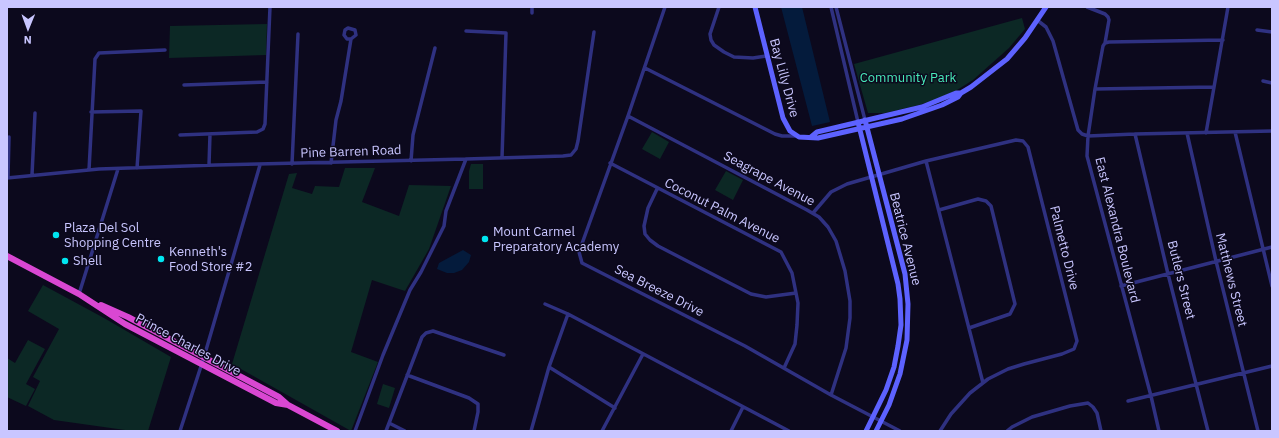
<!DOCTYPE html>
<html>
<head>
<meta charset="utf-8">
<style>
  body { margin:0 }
  #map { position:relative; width:1279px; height:438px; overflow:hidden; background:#0c091d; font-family:"IBM Plex Sans",sans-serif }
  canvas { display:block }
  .frame { position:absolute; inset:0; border:8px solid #c9c6ff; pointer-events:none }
  .north { position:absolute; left:8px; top:8px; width:40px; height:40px; -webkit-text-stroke:3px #0c091d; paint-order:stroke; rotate:181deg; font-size:11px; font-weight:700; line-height:16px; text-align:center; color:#c9c6ff }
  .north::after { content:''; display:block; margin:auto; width:14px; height:18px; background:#c9c6ff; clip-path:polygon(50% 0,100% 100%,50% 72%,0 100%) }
</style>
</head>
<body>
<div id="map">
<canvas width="1279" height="438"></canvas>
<div class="frame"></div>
<div class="north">N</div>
</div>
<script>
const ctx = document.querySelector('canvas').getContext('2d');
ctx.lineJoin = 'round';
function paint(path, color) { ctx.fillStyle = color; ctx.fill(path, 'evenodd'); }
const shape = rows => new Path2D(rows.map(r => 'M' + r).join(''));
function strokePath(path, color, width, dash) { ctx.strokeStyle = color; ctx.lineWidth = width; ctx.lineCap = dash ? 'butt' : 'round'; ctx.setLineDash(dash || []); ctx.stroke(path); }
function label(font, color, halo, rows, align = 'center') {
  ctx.font = font + ' "IBM Plex Sans",sans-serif'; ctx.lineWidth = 3; ctx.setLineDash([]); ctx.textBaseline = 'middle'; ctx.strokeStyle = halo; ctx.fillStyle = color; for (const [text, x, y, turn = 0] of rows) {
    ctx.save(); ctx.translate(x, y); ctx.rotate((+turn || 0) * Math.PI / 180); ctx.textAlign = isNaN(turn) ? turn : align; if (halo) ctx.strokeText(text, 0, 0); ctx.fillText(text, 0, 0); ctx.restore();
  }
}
const green = shape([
  [1022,18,1025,29,1009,48,973,80,957,90,937,99,919,105,885,113,868,113,854,64],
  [267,24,266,55,169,58,170,26],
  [652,132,669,142,660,159,642,149],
  [471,164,483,164,483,189,469,189,469,171],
  [345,168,375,168,362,202,399,216,409,185,451,186,429,249,405,291,372,280,351,352,378,362,351,431,232,364,289,174,297,173,292,188,312,194,315,186,339,187],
  [726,171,743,180,733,200,715,190],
  [43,285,104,318,171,357,148,431,132,431,54,420,28,406,40,381,33,377,59,329,28,311],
  [28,340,45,349,26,384,35,389,26,406,7,397,7,358,15,363],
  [383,384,395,388,389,408,377,404]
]);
const water = shape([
  [781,7,802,7,830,122,812,126],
  [463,250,471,255,469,262,462,270,454,273,447,273,437,269,439,263]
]);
const minor = shape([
  [665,7,628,116,579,252,582,263,745,346,831,395,900,431],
  [719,7,710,34,711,40,714,45,724,52,734,57,753,58,766,56],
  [831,7,858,122],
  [836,7,865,120],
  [1087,7,1105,14,1108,17,1109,20,1105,43],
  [532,13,532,7],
  [1037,20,1046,27,1053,41,1078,130,1082,134,1088,136,1087,156,1151,396,1159,431],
  [1257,30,1272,32],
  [466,31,506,33,502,158],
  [1223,40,1109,42,1105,43,1103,46,1095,89,1088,136,1135,134,1272,131],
  [645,68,775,134,782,136,795,136],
  [1263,81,1272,83],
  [184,85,267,82],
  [1095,89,1214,87],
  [91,112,141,111,137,168],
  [628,116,807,210,819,217,828,227,836,241,845,271,850,301,850,318,846,348,831,395],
  [1235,132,1272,286],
  [1187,133,1216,261,1258,431],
  [1206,133,1228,7],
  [1135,134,1168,274,1208,431],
  [180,135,257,132,263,129,265,124,270,7],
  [411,161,413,135,435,48],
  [926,161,983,383],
  [331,163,336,120,341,101,351,39,356,35,355,30,348,28,345,30,344,35,347,39,351,39],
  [610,163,781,252,792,273,798,303,797,325,795,344,784,368],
  [292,164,298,34],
  [209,165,210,134],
  [89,170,95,59,99,53,165,50],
  [32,175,35,113],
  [8,177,9,137],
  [7,178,99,169,216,165,466,159,563,156,571,155,576,149,578,141,594,32],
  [657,189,648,208,644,226,645,234,650,240,658,246,751,294,766,297,796,293],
  [939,210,978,199,986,201,991,206,1015,304,1010,314,969,328],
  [813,213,831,192,847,184,926,161,1016,140,1023,141,1028,147,1077,341,1074,349,1062,354,1024,364,1008,369,988,379,970,393,951,414,940,431],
  [1121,286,1272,247],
  [79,294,118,169],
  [545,304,568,314,789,431],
  [549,367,615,408],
  [407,375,469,398,478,404,478,412,474,431],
  [1128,401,1272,366],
  [389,423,405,431],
  [180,431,204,357,260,165],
  [355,431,383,355,410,290,421,272,444,226,446,211,466,159],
  [386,431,422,337,426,333,433,331,504,355],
  [531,431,549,367,568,314],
  [602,431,643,354],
  [731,431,743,407],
  [1007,431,1012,427,1032,417,1070,406,1088,403,1093,407,1097,413,1101,431]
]);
const secondary = shape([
  [755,7,783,118,790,131,799,137,818,138,902,119,942,105,958,97,961,93],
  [865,120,905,274,908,304,907,340,900,374,889,405,876,431],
  [858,122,898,284,900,299,901,325,898,346,894,367,886,390,866,431],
  [811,137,817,132,922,107,956,93,961,93,971,87,1007,59,1025,38,1046,7]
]);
const trunk = shape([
  [7,256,79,294,125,324,276,403,288,405],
  [101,305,128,317,279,397,288,405,337,431]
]);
const markers = [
  [56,235,4,"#00e6f1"],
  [485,239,4,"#00e6f1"],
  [161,259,4,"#00e6f1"],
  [65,261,4,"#00e6f1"]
];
const streetNames = [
  ["Bay Lilly Drive",784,78,75],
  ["Pine Barren Road",351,152,-2],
  ["Seagrape Avenue",769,179,28],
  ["Coconut Palm Avenue",722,211,27],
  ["East Alexandra Boulevard",1117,230,76],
  ["Beatrice Avenue",905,239,76],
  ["Palmetto Drive",1064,248,76],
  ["Butlers Street",1181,280,76],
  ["Matthews Street",1231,280,76],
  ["Sea Breeze Drive",659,291,27],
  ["Prince Charles Drive",188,345,28]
];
const parkNames = [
  ["Community Park",908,78]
];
const poiNames = [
  ["Plaza Del Sol",64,228],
  ["Shopping Centre",64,243],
  ["Mount Carmel",493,232],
  ["Preparatory Academy",493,247],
  ["Kenneth's",169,252],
  ["Food Store #2",169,267],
  ["Shell",73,261]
];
paint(green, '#0c2825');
paint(water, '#041b3c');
strokePath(minor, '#2f3181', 3.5);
strokePath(secondary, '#5d62ff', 5);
strokePath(trunk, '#d947d2', 6);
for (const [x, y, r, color] of markers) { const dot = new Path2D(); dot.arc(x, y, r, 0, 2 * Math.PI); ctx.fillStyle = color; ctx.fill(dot); strokePath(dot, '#0c091d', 1.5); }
label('13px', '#c9c6ff', '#0c091d', streetNames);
label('13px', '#47eab8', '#0c091d', parkNames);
label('13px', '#c9c6ff', '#0c091d', poiNames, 'left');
</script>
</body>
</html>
